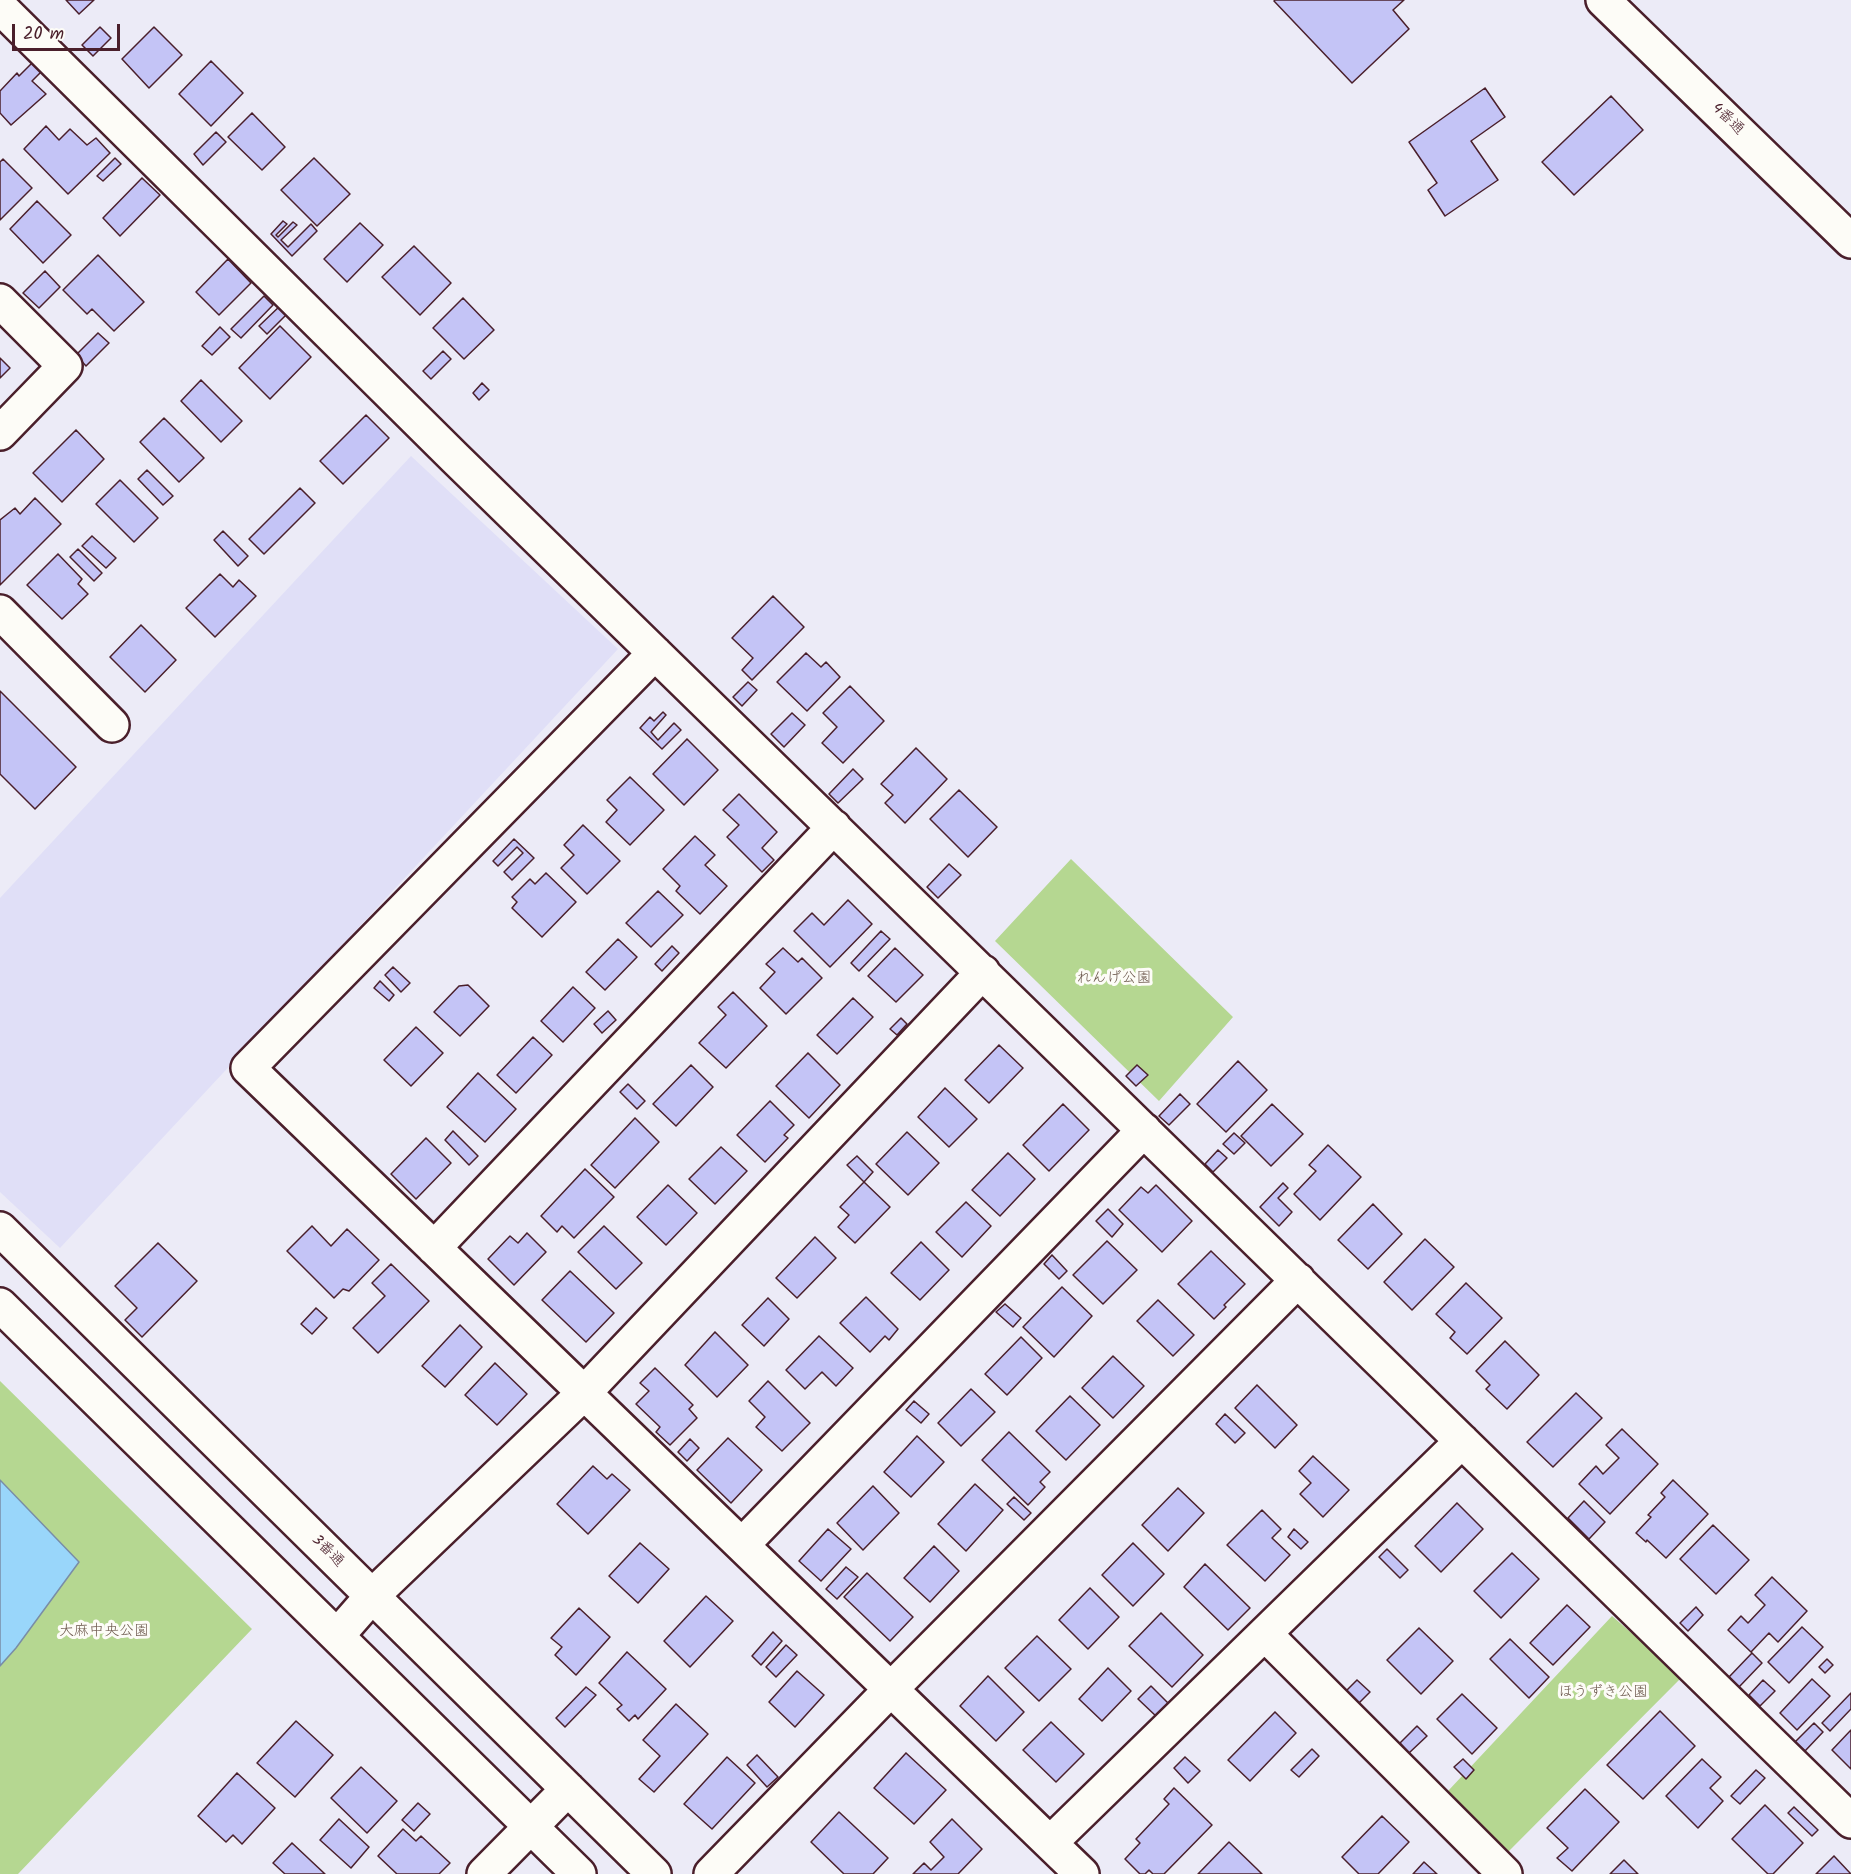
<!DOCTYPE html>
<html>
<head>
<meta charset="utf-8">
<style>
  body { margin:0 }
  #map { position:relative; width:1851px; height:1874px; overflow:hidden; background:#ecebf7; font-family:Kalam,sans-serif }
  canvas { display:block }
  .scale { position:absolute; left:12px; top:24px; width:108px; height:27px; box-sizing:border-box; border:3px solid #4a1f2b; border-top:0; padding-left:8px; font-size:18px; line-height:21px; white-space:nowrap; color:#4a1f2b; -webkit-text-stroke:4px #fdfcf7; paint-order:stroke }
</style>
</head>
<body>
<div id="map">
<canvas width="1851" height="1874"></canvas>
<div class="scale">20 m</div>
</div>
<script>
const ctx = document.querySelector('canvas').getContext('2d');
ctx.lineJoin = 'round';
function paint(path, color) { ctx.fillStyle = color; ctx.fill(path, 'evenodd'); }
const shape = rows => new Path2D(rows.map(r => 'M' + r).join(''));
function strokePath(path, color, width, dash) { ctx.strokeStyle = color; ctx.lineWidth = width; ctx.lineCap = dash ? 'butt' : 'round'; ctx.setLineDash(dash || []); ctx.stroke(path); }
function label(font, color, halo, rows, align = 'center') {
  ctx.font = font + ' Kalam,"Klee One",sans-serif'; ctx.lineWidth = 6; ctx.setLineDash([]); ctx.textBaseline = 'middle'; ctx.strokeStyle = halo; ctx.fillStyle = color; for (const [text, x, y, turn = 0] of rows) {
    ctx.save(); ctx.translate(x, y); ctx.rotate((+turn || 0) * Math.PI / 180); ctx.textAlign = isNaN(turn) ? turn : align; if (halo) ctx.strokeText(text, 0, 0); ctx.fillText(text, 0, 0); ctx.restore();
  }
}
const built = shape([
  [411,456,618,649,60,1248,0,1192,0,898]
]);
const green = shape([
  [1071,859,1233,1017,1159,1101,995,941],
  [0,1381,252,1629,18,1874,0,1874],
  [1612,1616,1682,1677,1508,1852,1448,1791]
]);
const water = shape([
  [0,1480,79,1562,16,1648,0,1666,0,1480]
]);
const building = shape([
  [66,0,94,0,79,14,66,0],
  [1275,0,1404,0,1393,10,1409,29,1352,83,1274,1,1275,0],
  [100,27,111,38,93,56,82,45,100,27],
  [154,27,182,55,149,88,122,59,154,27],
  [35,60,44,69,32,81,46,94,11,125,0,113,0,91,17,73,19,76,35,60],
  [211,61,243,93,211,126,179,94,211,61],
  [1485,88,1505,117,1471,141,1498,180,1445,216,1428,190,1437,183,1409,142,1485,88],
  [1611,96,1643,130,1574,195,1542,162,1611,96],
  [252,113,285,147,262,170,228,137,252,113],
  [46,126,59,140,70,129,87,145,96,138,110,153,68,194,24,149,46,126],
  [216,132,226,142,203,165,194,154,216,132],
  [115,158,121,164,103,181,97,176,115,158],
  [314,158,350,194,317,226,281,190,314,158],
  [3,159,32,188,0,220,0,162,3,159],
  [142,178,160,195,120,236,103,218,142,178],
  [37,201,71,235,43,263,10,229,37,201],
  [283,221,287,224,276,235,278,237,293,222,297,225,281,240,288,247,311,224,317,231,292,256,271,234,283,221],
  [360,223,383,245,347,282,324,259,360,223],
  [414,246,451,283,420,315,382,277,414,246],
  [98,255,144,302,114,331,92,309,87,314,63,290,98,255],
  [228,259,251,283,219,315,196,292,228,259],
  [45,271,60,287,39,308,23,293,45,271],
  [264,296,273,305,241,338,231,329,264,296],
  [463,298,494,330,464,359,433,328,463,298],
  [282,304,289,312,267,334,259,326,282,304],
  [280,326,311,357,270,399,239,368,280,326],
  [220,327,230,337,212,355,202,346,220,327],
  [98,333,109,343,86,366,76,355,98,333],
  [443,351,451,359,431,379,423,371,443,351],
  [0,358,10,368,0,378,0,358],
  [201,380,242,421,221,442,181,401,201,380],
  [482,383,489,390,479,400,473,393,482,383],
  [366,415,389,438,343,484,320,461,366,415],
  [164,418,204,458,179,482,140,442,164,418],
  [76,430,104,459,62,502,33,473,76,430],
  [147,470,173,496,163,505,138,479,147,470],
  [120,480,158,518,134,542,96,504,120,480],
  [300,488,315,503,264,554,249,539,300,488],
  [35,498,61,524,0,585,0,520,15,508,20,514,35,498],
  [223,531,248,556,238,566,214,540,223,531],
  [92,536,116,558,106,568,82,546,92,536],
  [78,549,102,573,94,581,70,557,78,549],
  [58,554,82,579,78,584,88,594,62,619,27,585,58,554],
  [220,574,233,587,239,580,256,596,215,637,186,608,220,574],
  [773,596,804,627,752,680,742,670,753,658,732,638,773,596],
  [141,625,176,660,145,692,110,657,141,625],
  [806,653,821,667,826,662,840,677,807,711,777,682,806,653],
  [748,682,757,690,742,706,733,697,748,682],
  [850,686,884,721,843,763,822,743,837,727,823,713,850,686],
  [0,691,76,767,35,809,0,774,0,691],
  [663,712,666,715,651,732,658,740,674,723,681,730,662,749,640,728,650,717,654,721,663,712],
  [792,713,805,725,784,747,771,734,792,713],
  [687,739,718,770,684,805,653,774,687,739],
  [916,748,947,779,905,823,885,803,893,795,881,784,916,748],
  [853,769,863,779,838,803,829,794,853,769],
  [630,777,664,810,630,845,606,822,617,810,607,800,630,777],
  [959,790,997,827,968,857,930,819,959,790],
  [739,794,777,832,762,848,774,860,762,872,727,837,739,825,723,810,739,794],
  [583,825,620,861,587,894,561,868,574,855,564,845,583,825],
  [695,836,715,855,705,865,727,886,700,914,676,891,680,886,663,869,695,836],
  [514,839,534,858,512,880,504,872,523,853,517,847,498,866,493,861,514,839],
  [949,864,961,875,938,898,927,887,949,864],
  [546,873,576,902,542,937,512,908,517,902,512,897,530,879,535,884,546,873],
  [658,891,683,915,651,947,626,923,658,891],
  [848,900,872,924,830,967,794,931,812,913,824,925,848,900],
  [881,931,890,939,859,971,851,963,881,931],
  [618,939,637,957,605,990,586,972,618,939],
  [672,946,679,953,662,971,655,964,672,946],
  [783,948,798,962,802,958,822,978,786,1014,760,988,775,972,766,964,783,948],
  [895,948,923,975,896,1002,868,976,895,948],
  [393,967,410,983,401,992,385,975,393,967],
  [380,981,394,995,389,1001,374,988,380,981],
  [468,985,489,1006,460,1036,434,1012,459,986,468,985],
  [573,987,595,1008,563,1042,541,1021,573,987],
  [733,992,767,1026,726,1068,699,1043,726,1015,718,1007,733,992],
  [853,998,873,1017,837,1054,817,1035,853,998],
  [608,1011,616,1020,602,1033,594,1024,608,1011],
  [901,1018,907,1024,897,1035,890,1029,901,1018],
  [416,1027,443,1053,411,1086,384,1060,416,1027],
  [533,1037,552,1055,516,1093,497,1075,533,1037],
  [999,1045,1023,1068,989,1103,965,1080,999,1045],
  [808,1053,840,1085,809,1118,776,1086,808,1053],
  [1238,1061,1267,1090,1226,1132,1197,1104,1238,1061],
  [691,1065,713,1087,676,1126,653,1104,691,1065],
  [1137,1065,1148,1075,1136,1086,1126,1076,1137,1065],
  [478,1073,516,1109,485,1142,447,1107,478,1073],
  [628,1084,645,1101,637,1109,620,1092,628,1084],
  [945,1088,977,1119,949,1147,918,1117,945,1088],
  [1180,1094,1190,1104,1169,1125,1159,1116,1180,1094],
  [770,1101,794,1125,784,1135,788,1138,765,1162,737,1135,770,1101],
  [1063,1104,1089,1130,1049,1171,1023,1145,1063,1104],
  [1272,1104,1303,1134,1271,1166,1241,1136,1272,1104],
  [635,1118,659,1142,615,1188,591,1165,635,1118],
  [453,1131,478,1156,469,1165,445,1140,453,1131],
  [907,1132,939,1163,908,1195,876,1164,907,1132],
  [1234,1133,1245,1143,1234,1154,1223,1144,1234,1133],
  [426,1138,451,1163,416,1199,391,1174,426,1138],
  [1328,1145,1361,1177,1320,1220,1294,1194,1316,1171,1309,1165,1328,1145],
  [721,1147,747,1171,715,1204,689,1179,721,1147],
  [1218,1150,1227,1158,1213,1172,1205,1164,1218,1150],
  [1008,1153,1035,1179,1000,1216,972,1190,1008,1153],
  [857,1156,873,1172,864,1182,847,1165,857,1156],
  [585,1169,614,1197,574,1238,562,1226,557,1232,541,1216,585,1169],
  [864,1182,890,1207,855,1243,838,1227,849,1215,840,1207,864,1182],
  [1283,1183,1288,1188,1278,1198,1292,1212,1279,1226,1260,1207,1283,1183],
  [668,1185,697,1213,666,1245,637,1217,668,1185],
  [1156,1185,1192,1221,1162,1252,1119,1210,1141,1187,1148,1193,1156,1185],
  [966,1202,991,1226,962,1257,936,1232,966,1202],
  [1373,1204,1402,1234,1368,1269,1338,1240,1373,1204],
  [1108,1209,1123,1224,1112,1237,1096,1221,1108,1209],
  [312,1226,331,1246,347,1229,379,1260,349,1291,343,1289,334,1298,287,1251,312,1226],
  [604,1226,642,1263,616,1289,578,1252,604,1226],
  [527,1233,546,1252,514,1285,488,1259,510,1236,518,1243,527,1233],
  [815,1237,836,1258,797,1298,776,1278,815,1237],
  [1425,1239,1454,1267,1412,1310,1384,1282,1425,1239],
  [1107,1241,1137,1270,1103,1304,1073,1275,1107,1241],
  [921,1242,949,1270,920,1300,891,1273,921,1242],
  [158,1243,197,1281,142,1337,125,1320,137,1308,115,1286,158,1243],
  [1211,1251,1245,1284,1224,1305,1226,1307,1214,1319,1178,1284,1211,1251],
  [1052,1255,1067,1271,1059,1279,1044,1264,1052,1255],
  [391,1264,429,1301,378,1353,353,1328,385,1296,372,1283,391,1264],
  [570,1271,614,1313,586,1342,542,1300,570,1271],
  [1466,1283,1502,1318,1467,1354,1450,1338,1455,1332,1436,1314,1466,1283],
  [1062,1287,1092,1316,1054,1357,1023,1327,1062,1287],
  [866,1297,898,1329,889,1340,885,1336,870,1352,840,1323,866,1297],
  [768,1298,789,1319,764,1346,742,1325,768,1298],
  [1158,1300,1194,1335,1173,1356,1137,1321,1158,1300],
  [1005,1304,1021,1318,1013,1327,996,1312,1005,1304],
  [316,1308,327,1318,312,1334,301,1324,316,1308],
  [460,1325,482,1347,445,1387,422,1366,460,1325],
  [715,1332,748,1365,717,1397,685,1365,715,1332],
  [819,1336,853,1368,836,1386,822,1372,805,1389,786,1370,819,1336],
  [1021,1337,1042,1358,1007,1395,985,1374,1021,1337],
  [1505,1341,1539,1375,1507,1409,1486,1389,1490,1385,1476,1371,1505,1341],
  [1113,1356,1144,1386,1113,1418,1082,1388,1113,1356],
  [495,1363,527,1394,497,1425,465,1395,495,1363],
  [655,1368,693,1405,689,1409,697,1418,670,1445,656,1432,660,1427,636,1404,649,1391,640,1383,655,1368],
  [768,1381,810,1423,782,1451,756,1427,765,1417,749,1401,768,1381],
  [1257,1385,1297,1425,1275,1448,1235,1408,1257,1385],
  [971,1389,995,1412,961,1446,938,1423,971,1389],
  [1576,1393,1602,1418,1553,1467,1527,1442,1576,1393],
  [1070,1396,1100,1425,1066,1460,1036,1431,1070,1396],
  [914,1401,929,1414,921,1423,906,1410,914,1401],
  [1225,1414,1245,1433,1235,1443,1216,1424,1225,1414],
  [1622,1429,1658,1464,1610,1514,1579,1484,1596,1466,1603,1474,1619,1458,1606,1445,1622,1429],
  [1009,1432,1050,1472,1040,1482,1045,1487,1028,1505,982,1460,1009,1432],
  [917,1436,944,1462,911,1497,884,1472,917,1436],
  [728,1438,762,1470,731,1503,697,1470,728,1438],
  [690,1439,699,1448,687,1461,678,1452,690,1439],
  [1313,1456,1349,1490,1323,1517,1300,1494,1311,1483,1299,1471,1313,1456],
  [593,1466,607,1479,612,1474,630,1490,588,1534,557,1504,593,1466],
  [1673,1480,1708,1514,1666,1558,1647,1540,1646,1542,1636,1533,1651,1517,1648,1515,1665,1497,1661,1493,1673,1480],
  [975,1484,1003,1510,966,1551,938,1524,975,1484],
  [873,1486,899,1513,863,1550,837,1523,873,1486],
  [1178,1488,1204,1513,1168,1551,1142,1525,1178,1488],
  [1014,1497,1031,1513,1024,1520,1007,1504,1014,1497],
  [1584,1501,1605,1522,1589,1539,1568,1518,1584,1501],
  [1457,1503,1483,1529,1441,1572,1415,1546,1457,1503],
  [1262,1510,1281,1529,1272,1538,1290,1555,1265,1581,1227,1545,1262,1510],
  [1713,1525,1749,1560,1716,1594,1680,1559,1713,1525],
  [828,1529,851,1549,821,1581,799,1561,828,1529],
  [1294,1529,1308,1542,1301,1549,1288,1537,1294,1529],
  [640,1543,669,1569,638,1603,609,1576,640,1543],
  [1133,1543,1164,1574,1133,1606,1102,1575,1133,1543],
  [934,1546,959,1571,930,1602,904,1578,934,1546],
  [1387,1549,1408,1570,1400,1578,1379,1557,1387,1549],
  [1512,1553,1539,1579,1501,1618,1474,1591,1512,1553],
  [1205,1564,1250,1608,1228,1630,1184,1587,1205,1564],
  [846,1567,858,1577,837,1599,826,1589,846,1567],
  [867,1573,913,1617,890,1641,844,1597,867,1573],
  [1772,1577,1807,1611,1778,1642,1769,1633,1751,1652,1728,1630,1741,1616,1748,1623,1765,1605,1755,1595,1772,1577],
  [1090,1588,1119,1617,1088,1649,1059,1620,1090,1588],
  [706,1596,733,1621,690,1667,664,1641,706,1596],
  [1567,1605,1590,1627,1553,1665,1530,1643,1567,1605],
  [1696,1607,1703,1615,1688,1631,1680,1623,1696,1607],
  [579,1608,610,1637,576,1675,555,1655,562,1647,551,1638,579,1608],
  [1161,1613,1203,1655,1172,1687,1129,1646,1161,1613],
  [1802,1627,1823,1647,1789,1683,1768,1662,1802,1627],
  [1419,1628,1453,1661,1421,1694,1387,1660,1419,1628],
  [773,1632,782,1641,761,1665,752,1656,773,1632],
  [1037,1636,1071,1669,1039,1701,1005,1668,1037,1636],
  [1510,1639,1549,1677,1529,1698,1490,1659,1510,1639],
  [786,1645,797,1655,776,1677,766,1667,786,1645],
  [627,1652,666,1689,638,1719,635,1715,629,1721,617,1709,622,1705,599,1683,627,1652],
  [1752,1653,1762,1663,1739,1687,1729,1677,1752,1653],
  [1827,1659,1833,1665,1825,1673,1819,1667,1827,1659],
  [1108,1668,1131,1691,1102,1721,1079,1699,1108,1668],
  [797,1671,824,1695,795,1727,769,1702,797,1671],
  [988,1676,1024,1712,996,1741,960,1706,988,1676],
  [1812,1679,1830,1696,1797,1730,1780,1713,1812,1679],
  [1357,1680,1370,1692,1357,1705,1345,1692,1357,1680],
  [1763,1680,1775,1691,1760,1706,1749,1695,1763,1680],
  [1151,1686,1170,1705,1158,1718,1138,1699,1151,1686],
  [586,1687,596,1695,565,1727,556,1718,586,1687],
  [1851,1693,1851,1709,1830,1731,1822,1723,1851,1693],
  [1462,1694,1497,1728,1472,1754,1437,1719,1462,1694],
  [676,1704,708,1734,654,1792,639,1779,660,1756,643,1740,676,1704],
  [1660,1711,1695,1746,1643,1799,1607,1765,1660,1711],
  [1275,1712,1296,1733,1250,1781,1228,1760,1275,1712],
  [296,1721,333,1755,295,1797,257,1763,296,1721],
  [1051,1722,1084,1754,1056,1782,1023,1750,1051,1722],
  [1814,1723,1823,1732,1805,1751,1795,1742,1814,1723],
  [1417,1726,1427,1736,1409,1753,1400,1743,1417,1726],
  [1851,1730,1851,1769,1832,1750,1851,1730],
  [1312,1749,1319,1756,1299,1777,1291,1770,1312,1749],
  [906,1753,946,1790,914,1824,874,1788,906,1753],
  [757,1755,778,1777,767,1787,747,1765,757,1755],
  [727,1757,755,1783,712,1829,684,1804,727,1757],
  [1185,1757,1200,1771,1188,1783,1174,1768,1185,1757],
  [1463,1759,1474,1770,1466,1779,1454,1767,1463,1759],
  [1702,1759,1721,1777,1710,1788,1723,1801,1698,1828,1666,1796,1702,1759],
  [361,1767,397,1801,367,1833,331,1798,361,1767],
  [1756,1770,1765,1778,1740,1804,1731,1796,1756,1770],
  [237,1773,275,1808,242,1844,233,1835,226,1842,198,1816,237,1773],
  [1174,1788,1212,1825,1164,1874,1153,1874,1149,1870,1145,1874,1140,1874,1125,1859,1140,1843,1136,1839,1169,1804,1164,1799,1174,1788],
  [1585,1789,1619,1822,1572,1871,1557,1858,1568,1848,1547,1828,1585,1789],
  [418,1803,430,1814,414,1831,402,1820,418,1803],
  [1765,1805,1803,1843,1773,1874,1768,1874,1732,1839,1765,1805],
  [1794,1807,1818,1830,1812,1836,1788,1813,1794,1807],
  [839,1812,888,1858,873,1874,844,1874,811,1842,839,1812],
  [1382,1816,1409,1842,1378,1874,1359,1874,1342,1857,1382,1816],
  [339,1819,369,1847,351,1868,320,1840,339,1819],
  [952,1819,982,1849,958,1874,913,1874,924,1863,931,1870,944,1857,930,1842,952,1819],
  [403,1829,416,1841,421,1836,450,1863,439,1874,397,1874,378,1856,403,1829],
  [1229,1842,1257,1869,1262,1874,1198,1874,1229,1842],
  [292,1843,325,1874,285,1874,273,1863,292,1843],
  [1834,1856,1851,1874,1816,1874,1834,1856],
  [1624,1860,1638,1874,1610,1874,1624,1860],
  [1424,1862,1437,1874,1413,1874,1424,1862]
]);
const minor = shape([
  [1603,0,1851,241],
  [0,7,455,458,1851,1821],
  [0,301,65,366,0,433],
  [0,612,112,725],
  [655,653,248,1068,1082,1874],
  [0,1229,654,1874],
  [434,1248,834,827],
  [0,1305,579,1874],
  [742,1545,1144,1130],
  [1265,1634,1505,1874],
  [337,1636,372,1596,584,1393,983,972],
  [1050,1843,1462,1441],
  [484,1874,568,1789],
  [711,1874,891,1689,1298,1280]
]);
const streetNames = [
  ["4番通",1727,120,44],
  ["3番通",327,1552,45]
];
const parkNames = [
  ["れんげ公園",1114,979],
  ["大麻中央公園",104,1632],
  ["ほうずき公園",1603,1693]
];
paint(built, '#e0dff7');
paint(green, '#b5d791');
paint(water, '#99d6fa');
strokePath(water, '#798da7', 1.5);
paint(building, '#c4c4f6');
strokePath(building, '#4a1f2b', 1.5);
strokePath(minor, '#4a1f2b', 38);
strokePath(minor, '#fdfcf7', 33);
label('15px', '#4a1f2b', '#fdfcf7', streetNames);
label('15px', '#6a564a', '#fdfcf7', parkNames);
</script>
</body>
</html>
